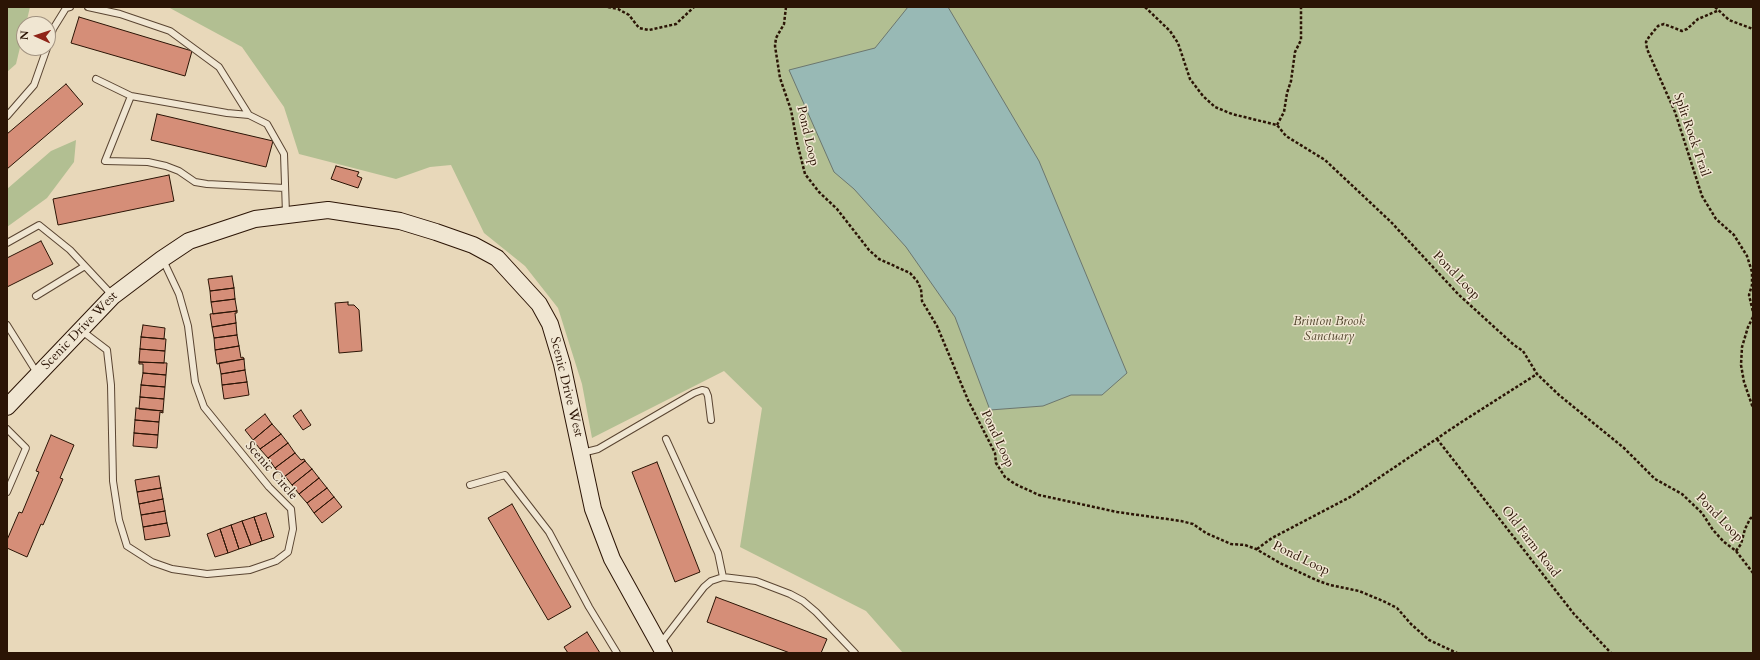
<!DOCTYPE html>
<html>
<head>
<meta charset="utf-8">
<style>
  body { margin:0 }
  #map { position:relative; width:1760px; height:660px; overflow:hidden; background:#e8d8ba; font-family:Cardo,serif }
  canvas { display:block }
  .frame { position:absolute; inset:0; border:8px solid #2b1405; pointer-events:none }
  .north { position:absolute; left:16px; top:16px; width:40px; height:40px; box-sizing:border-box; background:#f0e6d2; border:1px solid #a19280; border-radius:50%; rotate:273deg; font-size:11px; font-weight:700; line-height:16px; text-align:center; color:#2b1405 }
  .north::after { content:''; display:block; margin:auto; width:14px; height:18px; background:#8f2418; clip-path:polygon(50% 0,100% 100%,50% 72%,0 100%) }
</style>
</head>
<body>
<div id="map">
<canvas width="1760" height="660"></canvas>
<div class="frame"></div>
<div class="north">N</div>
</div>
<script>
const ctx = document.querySelector('canvas').getContext('2d');
ctx.lineJoin = 'round';
function paint(path, color) { ctx.fillStyle = color; ctx.fill(path, 'evenodd'); }
const shape = rows => new Path2D(rows.map(r => 'M' + r).join(''));
function strokePath(path, color, width, dash) { ctx.strokeStyle = color; ctx.lineWidth = width; ctx.lineCap = dash ? 'butt' : 'round'; ctx.setLineDash(dash || []); ctx.stroke(path); }
function label(font, color, halo, rows, align = 'center') {
  ctx.font = font + ' Cardo,serif'; ctx.lineWidth = 3; ctx.setLineDash([]); ctx.textBaseline = 'middle'; ctx.strokeStyle = halo; ctx.fillStyle = color; for (const [text, x, y, turn = 0] of rows) {
    ctx.save(); ctx.translate(x, y); ctx.rotate((+turn || 0) * Math.PI / 180); ctx.textAlign = isNaN(turn) ? turn : align; if (halo) ctx.strokeText(text, 0, 0); ctx.fillText(text, 0, 0); ctx.restore();
  }
}
const green = shape([
  [7,7,30,7,26,24,24,24,24,31,16,64,7,72],
  [168,7,1753,7,1753,653,903,653,866,611,740,547,762,408,724,371,592,438,582,384,558,308,525,266,484,233,451,165,430,167,396,179,299,154,284,107,242,47],
  [76,140,74,162,47,198,7,227,7,189,51,151]
]);
const water = shape([
  [908,7,948,7,1039,161,1127,373,1102,395,1071,395,1043,406,990,410,955,317,906,247,854,189,834,172,789,70,875,48,908,7]
]);
const building = shape([
  [79,17,192,51,185,76,71,43,79,17],
  [66,84,83,104,7,169,7,134,66,84],
  [157,114,273,141,266,167,151,140,157,114],
  [336,166,359,172,357,176,362,178,358,188,331,179,336,166],
  [169,175,174,201,58,225,53,199,169,175],
  [41,241,53,264,7,287,7,258,41,241],
  [232,276,234,288,210,291,208,279,232,276],
  [234,288,235,299,211,302,210,291,234,288],
  [235,299,237,311,213,314,211,302,235,299],
  [348,302,348,305,354,305,359,310,362,351,339,353,335,303,348,302],
  [237,311,237,313,235,313,236,323,212,327,210,314,237,311],
  [236,323,237,335,214,338,212,327,236,323],
  [143,325,165,328,164,339,141,337,143,325],
  [237,335,239,346,215,350,214,338,237,335],
  [141,337,166,339,165,351,140,349,141,337],
  [239,346,241,358,243,357,244,359,217,364,215,350,239,346],
  [140,349,165,351,164,363,139,362,140,349],
  [244,359,245,370,221,374,219,363,244,359],
  [139,362,167,363,166,375,143,373,143,364,139,364,139,362],
  [245,370,247,382,222,385,221,374,245,370],
  [143,373,166,375,165,387,141,385,143,373],
  [247,382,249,395,224,399,222,385,247,382],
  [141,385,165,387,164,399,140,397,141,385],
  [140,397,164,399,163,411,139,409,140,397],
  [136,408,163,411,163,413,160,412,159,422,135,420,136,408],
  [301,410,311,425,303,430,293,416,301,410],
  [265,414,272,424,253,440,245,430,265,414],
  [135,420,159,422,158,435,134,433,135,420],
  [272,424,281,434,260,449,253,440,272,424],
  [134,433,158,435,157,448,133,446,134,433],
  [281,434,288,443,268,458,260,449,281,434],
  [51,435,74,445,60,478,63,479,43,525,41,524,27,557,7,548,7,540,19,512,22,513,39,472,36,471,51,435],
  [288,443,295,453,275,468,268,458,288,443],
  [295,453,301,460,304,459,305,461,283,478,275,468,295,453],
  [305,461,312,469,292,485,285,476,305,461],
  [657,462,700,572,675,582,632,472,657,462],
  [312,469,319,478,299,494,292,485,312,469],
  [159,476,161,488,137,492,135,480,159,476],
  [319,478,327,488,307,503,299,494,319,478],
  [161,488,163,499,139,504,137,492,161,488],
  [327,488,334,497,314,513,307,503,327,488],
  [334,497,342,507,322,523,314,513,334,497],
  [163,499,165,511,141,515,139,504,163,499],
  [512,504,571,607,548,620,488,518,512,504],
  [165,511,167,523,143,527,141,515,165,511],
  [266,513,274,537,262,541,254,517,266,513],
  [254,517,262,541,251,545,242,521,254,517],
  [242,521,251,545,239,549,231,525,242,521],
  [167,523,170,536,145,540,143,527,167,523],
  [231,525,239,549,228,553,220,529,231,525],
  [220,529,228,553,215,557,207,534,220,529],
  [716,597,827,639,821,653,790,653,707,622,716,597],
  [587,632,600,653,568,653,564,647,587,632]
]);
const path = shape([
  [608,7,618,9,629,15,639,28,649,30,676,24,694,7],
  [786,7,784,24,776,38,775,46,780,78,791,110,797,142,805,174,819,192,837,209,869,250,879,259,910,273,917,281,921,289,922,301,937,326,968,400,995,453,996,463,1005,477,1015,484,1039,495,1117,512,1181,521,1193,524,1206,533,1231,544,1245,545,1256,549,1280,563,1316,580,1330,585,1359,591,1383,601,1397,608,1411,624,1429,640,1457,653],
  [1145,7,1170,31,1178,43,1190,79,1203,96,1215,107,1232,114,1277,125,1286,136,1325,160,1391,222,1459,295,1514,345,1523,351,1537,374,1559,395,1624,448,1655,479,1682,494,1702,513,1713,530,1724,542,1736,551,1753,573],
  [1715,7,1729,20,1753,29],
  [1717,11,1698,19,1687,29,1682,31,1664,24,1658,26,1649,37,1646,42,1647,49,1675,112,1702,196,1716,219,1734,235,1747,256,1752,272,1752,285,1749,295,1753,312],
  [1277,125,1284,112,1287,93,1291,81,1295,52,1301,40,1301,7],
  [1753,317,1748,327,1742,347,1741,365,1744,382,1753,408],
  [1437,439,1574,614,1611,653],
  [1257,549,1272,538,1352,496,1460,423,1537,374],
  [1736,551,1741,544,1745,529,1750,519,1753,516]
]);
const lane = shape([
  [88,7,120,14,170,31,219,67,249,115,267,124,284,154,286,214],
  [48,44,53,29,66,8,70,7],
  [96,79,131,96,227,113,249,115],
  [131,96,105,161,148,162,166,166,179,171,195,182,207,184,285,188],
  [7,116,34,85,47,48],
  [7,243,39,225,70,250,113,296],
  [36,296,85,266],
  [7,325,37,373],
  [82,331,107,350,111,385,113,481,119,520,127,546,152,562,172,569,207,574,250,570,276,561,288,552,293,529,291,509,269,487,204,407,195,382,188,326,179,294,163,260],
  [7,429,26,448,7,492],
  [666,439,718,553,723,577],
  [582,453,598,449,694,393,702,390,706,391,708,396,711,420],
  [470,485,505,475,549,532,589,607,617,653],
  [660,644,704,587,711,581,723,577,756,581,790,594,803,601,816,612,855,653]
]);
const secondary = shape([
  [7,407,113,296,162,259,189,241,255,219,328,210,400,221,436,232,473,245,497,258,539,304,550,324,562,364,593,509,612,559,664,653]
]);
const streetNames = [
  ["Split Rock Trail",1691,135,71],
  ["Pond Loop",807,136,77],
  ["Pond Loop",1456,276,46],
  ["Scenic Drive West",80,331,-46],
  ["Scenic Drive West",566,387,76],
  ["Pond Loop",997,439,65],
  ["Scenic Circle",271,471,49],
  ["Pond Loop",1719,518,46],
  ["Old Farm Road",1530,542,52],
  ["Pond Loop",1301,559,26]
];
const parkNames = [
  ["Brinton Brook",1329,322],
  ["Sanctuary",1329,337]
];
paint(green, '#b2bf92');
paint(water, '#98b9b5');
strokePath(water, '#6c776f', 1);
paint(building, '#d58e78');
strokePath(building, '#2b1405', 1);
strokePath(lane, '#5a4532', 8);
strokePath(secondary, '#2b1405', 18);
strokePath(path, '#2b1405', 2.5, [3, 2]);
strokePath(lane, '#f0e6d2', 6);
strokePath(secondary, '#f0e6d2', 16);
label('13px', '#2b1405', '#f0e6d2', streetNames);
label('italic 13px', '#54472f', '#f0e6d2', parkNames);
</script>
</body>
</html>
